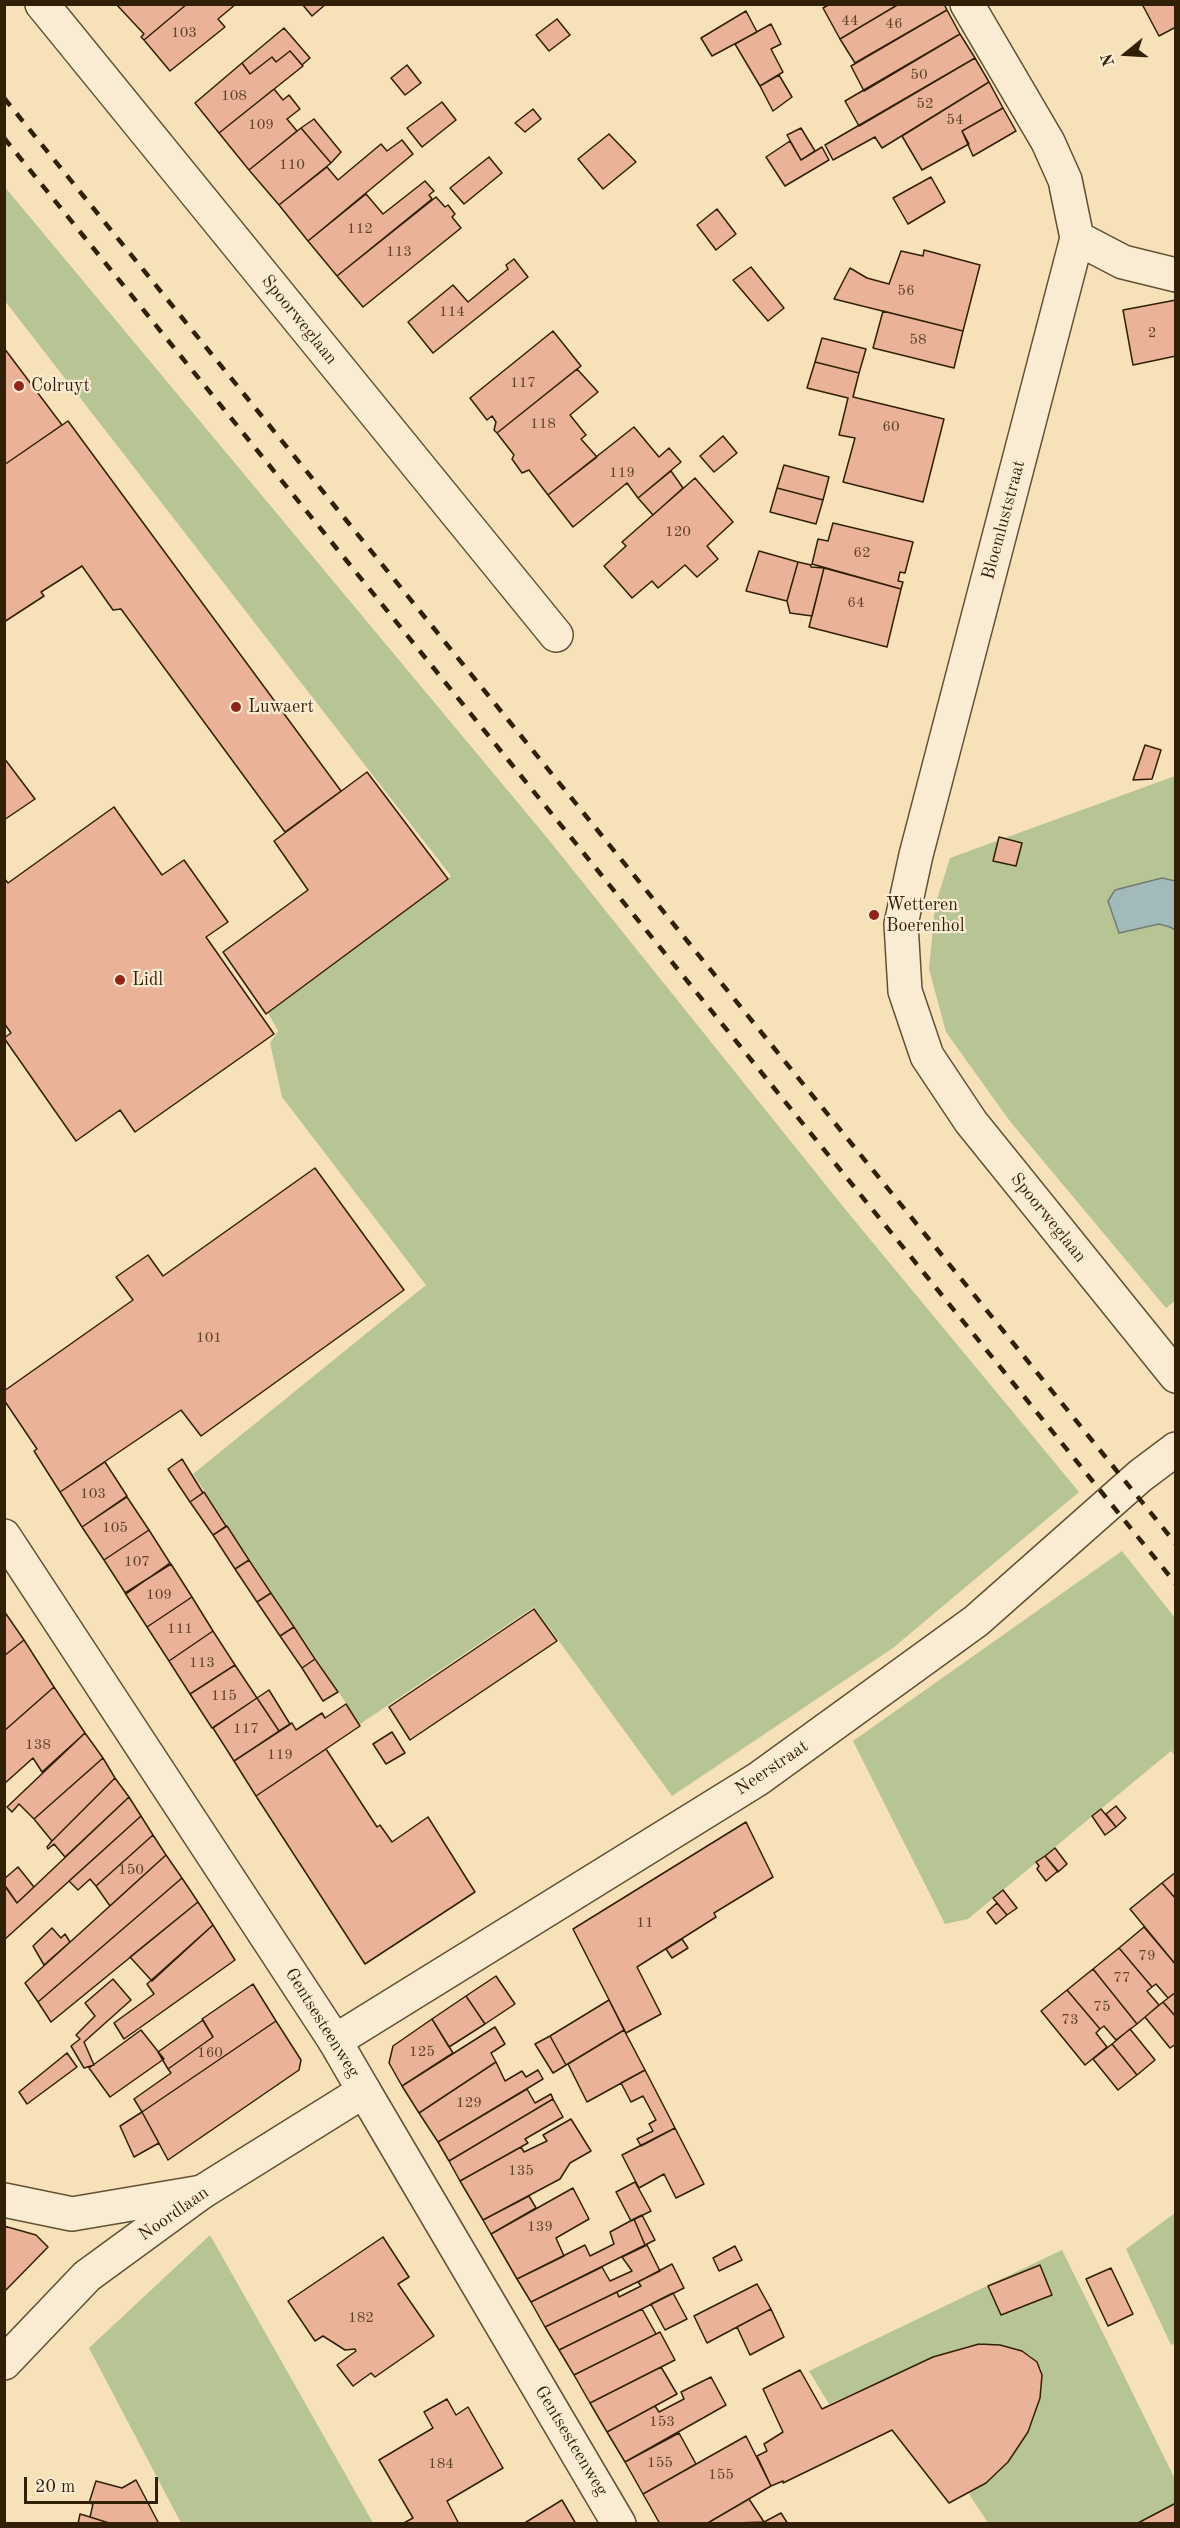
<!DOCTYPE html>
<html>
<head>
<meta charset="utf-8">
<style>
  body { margin:0 }
  #map { position:relative; width:1180px; height:2528px; overflow:hidden; background:#f7e1b9; font-family:"Old Standard TT",serif }
  canvas { display:block }
  .frame { position:absolute; inset:0; border:6px solid #311f06; pointer-events:none }
  .north { position:absolute; left:1096px; top:24px; width:60px; height:60px; -webkit-text-stroke:4px #faecd2; paint-order:stroke; rotate:252deg; font-size:16px; font-weight:700; line-height:24px; text-align:center; color:#311f06 }
  .north::after { content:''; display:block; margin:auto; width:21px; height:27px; background:#311f06; clip-path:polygon(50% 0,100% 100%,50% 72%,0 100%) }
  .scale { position:absolute; left:24px; top:2477px; width:134px; height:27px; box-sizing:border-box; border:3px solid #311f06; border-top:0; padding-left:8px; font-size:18px; line-height:21px; white-space:nowrap; color:#311f06; -webkit-text-stroke:4px #faecd2; paint-order:stroke }
</style>
</head>
<body>
<div id="map">
<canvas width="1180" height="2528"></canvas>
<div class="frame"></div>
<div class="north">N</div>
<div class="scale">20 m</div>
</div>
<script>
const ctx = document.querySelector('canvas').getContext('2d');
ctx.lineJoin = 'round';
function paint(path, color) { ctx.fillStyle = color; ctx.fill(path, 'evenodd'); }
const shape = rows => new Path2D(rows.map(r => 'M' + r).join(''));
function strokePath(path, color, width, dash) { ctx.strokeStyle = color; ctx.lineWidth = width; ctx.lineCap = dash ? 'butt' : 'round'; ctx.setLineDash(dash || []); ctx.stroke(path); }
function label(font, color, halo, rows, align = 'center') {
  ctx.font = font + ' "Old Standard TT",serif'; ctx.lineWidth = 4.5; ctx.setLineDash([]); ctx.textBaseline = 'middle'; ctx.strokeStyle = halo; ctx.fillStyle = color; for (const [text, x, y, turn = 0] of rows) {
    ctx.save(); ctx.translate(x, y); ctx.rotate((+turn || 0) * Math.PI / 180); ctx.textAlign = isNaN(turn) ? turn : align; if (halo) ctx.strokeText(text, 0, 0); ctx.fillText(text, 0, 0); ctx.restore();
  }
}
const green = shape([
  [4,186,544,834,845,1209,1079,1492,893,1648,672,1796,534,1607,360,1724,193,1474,426,1285,282,1097,270,1043,278,1031,268,1013,451,876,5,301],
  [1175,776,1176,1300,1166,1308,1009,1120,946,1032,929,969,935,906,950,858],
  [1122,1551,1175,1618,1175,1756,1171,1751,968,1919,945,1924,853,1741],
  [1175,2213,1176,2343,1171,2345,1126,2249],
  [210,2235,373,2523,181,2523,89,2348],
  [1062,2250,1175,2479,1175,2504,1137,2523,988,2523,969,2494,998,2473,1028,2432,1034,2418,1042,2378,1041,2368,1031,2356,1022,2351,1000,2345,969,2346,912,2367,829,2404,809,2371]
]);
const water = shape([
  [1162,878,1175,881,1175,930,1170,927,1159,924,1119,933,1108,901,1115,890,1162,878]
]);
const building = shape([
  [116,4,187,4,144,40,141,37,144,34,116,4],
  [187,4,236,4,218,19,225,27,170,71,144,40,187,4],
  [302,4,326,4,312,16,302,4],
  [830,4,899,4,840,39,823,8,830,4],
  [899,4,944,4,947,10,855,63,840,39,899,4],
  [1142,4,1176,4,1176,27,1159,36,1142,4],
  [947,10,960,34,864,91,851,66,947,10],
  [746,11,757,32,712,56,701,38,746,11],
  [557,19,570,35,549,51,536,35,557,19],
  [771,24,781,44,771,49,783,72,760,86,735,44,771,24],
  [284,28,310,58,302,65,290,51,276,62,272,57,250,74,242,63,284,28],
  [960,34,975,58,859,126,845,101,960,34],
  [290,51,303,66,219,133,195,103,242,63,250,74,272,57,276,62,290,51],
  [975,58,989,82,882,148,875,137,833,160,825,145,975,58],
  [407,65,421,83,405,95,391,78,407,65],
  [779,75,792,97,773,111,760,86,779,75],
  [989,82,1003,108,962,131,969,144,922,170,902,136,989,82],
  [274,89,283,100,289,95,300,109,287,119,297,131,249,170,219,133,274,89],
  [442,102,456,120,422,147,407,128,442,102],
  [1003,108,1016,131,973,156,962,131,1003,108],
  [533,109,541,119,525,132,515,123,533,109],
  [314,119,341,152,331,163,301,128,314,119],
  [301,128,331,163,279,205,249,170,301,128],
  [801,128,815,151,801,160,787,135,801,128],
  [609,134,636,162,603,189,578,159,609,134],
  [402,140,413,154,308,241,279,205,327,167,338,180,381,144,387,151,402,140],
  [790,141,801,160,822,147,829,160,785,186,766,157,790,141],
  [489,157,502,173,464,204,450,188,489,157],
  [931,177,945,202,908,224,893,198,931,177],
  [425,181,434,191,429,195,432,199,337,276,308,241,366,194,383,214,425,181],
  [436,197,445,207,448,205,455,214,452,217,461,228,363,307,337,276,436,197],
  [717,209,736,234,716,250,697,225,717,209],
  [924,250,980,265,963,331,834,299,850,268,867,278,889,284,901,251,923,256,924,250],
  [514,259,528,277,433,353,408,322,453,285,468,302,508,269,506,265,514,259],
  [751,267,784,308,768,321,733,280,751,267],
  [1176,300,1176,356,1133,365,1123,310,1176,300],
  [883,311,963,331,954,368,873,348,883,311],
  [553,331,581,366,497,433,494,430,496,422,492,416,487,420,470,398,553,331],
  [822,338,866,349,859,373,815,362,822,338],
  [4,348,62,425,4,465,4,348],
  [815,362,859,373,853,397,944,419,923,502,843,482,855,438,839,435,848,398,807,388,815,362],
  [577,369,598,392,570,415,586,435,581,439,597,457,548,495,529,470,522,473,512,459,514,455,497,433,577,369],
  [68,421,341,791,285,832,121,609,113,610,82,566,41,592,44,596,4,622,4,465,68,421],
  [634,427,659,457,669,448,681,462,638,498,627,483,573,527,548,495,634,427],
  [723,436,737,453,714,472,700,456,723,436],
  [784,465,829,477,823,500,777,488,784,465],
  [671,471,683,488,653,515,638,498,671,471],
  [695,478,733,522,707,546,718,559,697,577,685,565,658,588,652,581,632,598,604,566,626,546,622,542,695,478],
  [777,488,823,500,816,524,770,512,777,488],
  [833,523,913,542,905,573,900,572,898,581,903,582,901,589,812,564,818,539,828,541,833,523],
  [759,551,798,562,787,601,746,591,759,551],
  [798,562,811,565,811,567,824,568,812,616,790,613,787,601,798,562],
  [824,568,901,589,887,647,809,627,824,568],
  [1145,745,1161,750,1152,779,1133,780,1145,745],
  [4,758,35,799,4,820,4,758],
  [367,772,448,879,266,1014,223,952,308,890,274,841,367,772],
  [114,807,162,875,184,860,228,922,206,937,274,1034,135,1132,120,1110,76,1141,4,1038,11,1033,4,1023,4,878,8,883,114,807],
  [999,837,1022,843,1016,866,993,861,999,837],
  [315,1168,404,1290,201,1436,181,1410,60,1492,34,1451,37,1449,4,1400,4,1391,133,1300,116,1277,148,1255,163,1276,315,1168],
  [182,1459,203,1493,190,1502,168,1469,182,1459],
  [105,1462,127,1496,82,1527,60,1492,105,1462],
  [204,1492,226,1526,213,1535,190,1502,204,1492],
  [127,1497,149,1530,104,1560,82,1527,127,1497],
  [227,1526,249,1560,235,1569,213,1535,227,1526],
  [149,1530,170,1563,126,1594,104,1560,149,1530],
  [249,1560,271,1593,257,1602,235,1569,249,1560],
  [171,1564,192,1597,147,1627,125,1593,171,1564],
  [271,1593,294,1627,280,1636,257,1602,271,1593],
  [192,1597,213,1631,169,1661,147,1627,192,1597],
  [534,1609,557,1641,410,1740,389,1707,534,1609],
  [4,1611,24,1640,4,1656,4,1611],
  [294,1627,315,1659,302,1668,280,1636,294,1627],
  [213,1631,235,1665,190,1694,169,1661,213,1631],
  [24,1640,54,1687,4,1731,4,1656,24,1640],
  [315,1659,338,1692,323,1701,302,1668,315,1659],
  [235,1665,257,1698,212,1728,190,1694,235,1665],
  [54,1687,85,1733,42,1772,33,1758,4,1784,4,1731,54,1687],
  [269,1690,290,1724,279,1731,257,1698,269,1690],
  [257,1698,279,1731,234,1761,213,1728,257,1698],
  [346,1704,360,1726,256,1796,234,1761,292,1723,296,1730,322,1713,325,1718,346,1704],
  [392,1732,405,1753,386,1764,373,1744,392,1732],
  [85,1733,103,1758,34,1819,19,1804,12,1812,7,1807,85,1733],
  [326,1749,377,1827,380,1825,392,1842,428,1817,475,1892,365,1964,256,1796,326,1749],
  [103,1758,115,1778,52,1841,34,1819,103,1758],
  [115,1778,129,1797,65,1857,54,1844,48,1849,47,1847,52,1841,115,1778],
  [129,1797,141,1816,4,1940,4,1888,6,1887,17,1903,129,1797],
  [1116,1806,1126,1818,1116,1827,1106,1814,1116,1806],
  [1101,1809,1116,1827,1105,1835,1092,1816,1101,1809],
  [141,1816,153,1835,96,1886,90,1879,78,1890,69,1881,141,1816],
  [746,1822,773,1877,714,1913,716,1917,637,1967,661,2014,626,2033,573,1929,746,1822],
  [153,1835,166,1855,110,1906,96,1886,153,1835],
  [1055,1848,1067,1864,1058,1872,1045,1856,1055,1848],
  [166,1855,182,1878,38,2002,25,1983,166,1855],
  [1045,1856,1058,1871,1046,1881,1037,1869,1039,1866,1036,1862,1045,1856],
  [18,1867,34,1887,17,1903,4,1885,4,1879,18,1867],
  [1176,1872,1176,1899,1162,1883,1176,1872],
  [182,1878,198,1902,51,2022,38,2002,182,1878],
  [1162,1883,1176,1899,1176,1965,1130,1909,1162,1883],
  [1003,1890,1017,1908,1007,1915,993,1898,1003,1890],
  [198,1902,213,1925,152,1981,130,1957,198,1902],
  [997,1903,1007,1915,996,1924,987,1912,997,1903],
  [213,1925,235,1960,124,2039,114,2023,154,1994,147,1984,213,1925],
  [1144,1927,1176,1965,1176,1992,1168,1998,1156,1984,1152,1987,1119,1948,1144,1927],
  [52,1928,61,1938,65,1934,70,1942,44,1965,33,1946,52,1928],
  [682,1939,688,1948,672,1958,666,1949,682,1939],
  [1119,1948,1152,1987,1147,1991,1159,2005,1137,2024,1093,1969,1119,1948],
  [1093,1969,1137,2024,1116,2040,1104,2026,1100,2029,1067,1990,1093,1969],
  [496,1976,515,2004,485,2024,466,1996,496,1976],
  [113,1979,131,2000,84,2042,94,2065,84,2068,71,2046,80,2039,76,2035,95,2016,85,2003,113,1979],
  [253,1984,276,2021,142,2112,134,2099,171,2073,168,2069,213,2037,202,2019,253,1984],
  [1067,1990,1100,2029,1096,2033,1107,2047,1085,2065,1041,2011,1067,1990],
  [1176,1992,1176,2017,1163,2002,1176,1992],
  [466,1996,485,2024,449,2047,432,2019,466,1996],
  [609,2000,624,2030,566,2065,550,2036,609,2000],
  [1163,2002,1176,2017,1176,2044,1170,2048,1145,2017,1163,2002],
  [432,2019,453,2053,402,2086,389,2063,393,2046,432,2019],
  [203,2020,213,2037,168,2069,158,2052,203,2020],
  [276,2021,301,2060,299,2070,168,2160,142,2112,276,2021],
  [495,2027,505,2044,491,2053,496,2062,419,2113,402,2086,495,2027],
  [1130,2029,1155,2060,1137,2075,1112,2044,1130,2029],
  [141,2030,164,2059,110,2097,89,2068,141,2030],
  [624,2030,645,2070,587,2102,568,2064,624,2030],
  [550,2036,566,2065,553,2073,535,2044,550,2036],
  [1112,2044,1137,2075,1118,2090,1093,2059,1112,2044],
  [67,2053,77,2067,27,2104,19,2092,67,2053],
  [496,2062,505,2081,522,2071,526,2077,538,2070,543,2079,438,2142,419,2113,496,2062],
  [645,2070,675,2128,641,2146,637,2139,653,2131,649,2124,656,2120,643,2096,631,2102,621,2083,645,2070],
  [527,2089,535,2103,551,2094,553,2099,449,2161,438,2142,527,2089],
  [553,2099,563,2117,525,2139,528,2143,460,2181,449,2161,553,2099],
  [142,2112,159,2143,134,2157,120,2126,142,2112],
  [571,2119,591,2151,570,2163,560,2179,483,2220,460,2181,521,2147,524,2152,547,2141,543,2135,571,2119],
  [675,2128,704,2184,676,2198,664,2174,639,2188,622,2155,675,2128],
  [635,2182,651,2211,631,2221,616,2192,635,2182],
  [573,2188,589,2219,556,2238,564,2256,517,2279,491,2234,573,2188],
  [529,2196,536,2208,491,2234,483,2220,529,2196],
  [642,2215,655,2240,645,2245,634,2219,642,2215],
  [634,2219,645,2245,531,2302,517,2279,585,2245,590,2256,614,2244,610,2232,634,2219],
  [4,2226,36,2235,48,2247,4,2292,4,2226],
  [383,2237,409,2277,398,2284,434,2336,375,2377,371,2373,353,2386,337,2365,356,2351,355,2349,345,2350,323,2336,315,2341,288,2301,383,2237],
  [647,2245,660,2271,545,2327,531,2302,602,2267,610,2281,632,2271,622,2257,647,2245],
  [735,2246,742,2260,719,2271,713,2258,735,2246],
  [672,2264,684,2288,559,2350,545,2327,617,2292,619,2297,641,2286,638,2282,672,2264],
  [1040,2265,1052,2295,1001,2315,988,2286,1040,2265],
  [1111,2268,1133,2314,1108,2326,1086,2279,1111,2268],
  [757,2284,771,2309,707,2343,694,2316,757,2284],
  [673,2293,687,2319,665,2330,651,2304,673,2293],
  [642,2309,656,2334,574,2375,559,2350,642,2309],
  [771,2309,784,2337,750,2355,737,2327,771,2309],
  [660,2332,675,2360,590,2403,574,2375,660,2332],
  [979,2344,1000,2345,1022,2351,1037,2362,1042,2375,1040,2398,1028,2432,1008,2462,986,2483,949,2503,892,2430,783,2483,783,2481,771,2486,757,2456,767,2451,764,2444,783,2432,763,2389,800,2370,822,2409,933,2357,979,2344],
  [661,2367,677,2394,607,2432,590,2403,661,2367],
  [711,2377,726,2405,625,2462,607,2432,655,2406,659,2412,684,2399,681,2392,711,2377],
  [447,2399,456,2415,468,2407,503,2468,447,2501,459,2524,402,2524,413,2518,379,2460,433,2428,424,2412,447,2399],
  [679,2433,696,2464,643,2494,625,2462,679,2433],
  [746,2436,771,2486,706,2524,660,2524,643,2494,746,2436],
  [136,2480,159,2524,112,2524,90,2517,93,2504,89,2503,96,2481,122,2488,136,2480],
  [749,2499,764,2522,706,2524,749,2499],
  [562,2500,576,2524,523,2524,562,2500],
  [1176,2503,1176,2524,1136,2524,1176,2503],
  [781,2513,788,2524,762,2524,764,2522,781,2513],
  [80,2514,90,2517,112,2524,78,2524,80,2514]
]);
const minor = shape([
  [42,4,556,635],
  [967,4,1048,142,1065,180,1077,238,916,855,901,924,905,991,927,1056,971,1122,1176,1376],
  [1077,238,1123,262,1176,275],
  [335,2041,758,1779,976,1621,1140,1476,1176,1449],
  [364,2091,619,2524],
  [4,2200,72,2214,202,2192]
]);
const tertiary = shape([
  [4,1536,335,2041,364,2091,202,2192,87,2276,4,2363]
]);
const rail = shape([
  [4,98,1176,1544],
  [4,138,1176,1584]
]);
const markers = [
  [19,386,6,"#8f2418"],
  [236,707,6,"#8f2418"],
  [874,915,6,"#8f2418"],
  [120,980,6,"#8f2418"]
];
const numberNames = [
  ["44",850,21],
  ["46",894,24],
  ["103",184,33],
  ["50",919,75],
  ["108",234,96],
  ["52",925,104],
  ["54",955,120],
  ["109",261,125],
  ["110",292,165],
  ["112",360,229],
  ["113",399,252],
  ["56",906,291],
  ["114",452,312],
  ["2",1152,333],
  ["58",918,340],
  ["117",523,383],
  ["118",543,424],
  ["60",891,427],
  ["119",622,473],
  ["120",678,532],
  ["62",862,553],
  ["64",856,603],
  ["101",209,1338],
  ["103",93,1494],
  ["105",115,1528],
  ["107",137,1562],
  ["109",159,1595],
  ["111",180,1629],
  ["113",202,1663],
  ["115",224,1696],
  ["117",246,1729],
  ["138",38,1745],
  ["119",280,1755],
  ["150",131,1870],
  ["11",645,1923],
  ["79",1147,1956],
  ["77",1122,1978],
  ["75",1102,2007],
  ["73",1070,2020],
  ["125",422,2052],
  ["160",210,2053],
  ["129",469,2103],
  ["135",521,2171],
  ["139",540,2227],
  ["182",361,2318],
  ["153",662,2422],
  ["155",660,2463],
  ["184",441,2464],
  ["155",721,2475]
];
const streetNames = [
  ["Spoorweglaan",299,320,51],
  ["Bloemluststraat",1004,520,-75],
  ["Spoorweglaan",1048,1218,51],
  ["Neerstraat",772,1768,-34],
  ["Gentsesteenweg",322,2023,58],
  ["Noordlaan",174,2214,-35],
  ["Gentsesteenweg",571,2441,59]
];
const poiNames = [
  ["Colruyt",31,386],
  ["Luwaert",248,707],
  ["Wetteren",886,905],
  ["Boerenhol",886,926],
  ["Lidl",132,980]
];
paint(green, '#b7c494');
paint(water, '#a2bbba');
strokePath(water, '#757d72', 1.5);
paint(building, '#eab297');
strokePath(building, '#311f06', 1.5);
strokePath(minor, '#625033', 36);
strokePath(tertiary, '#625033', 36);
strokePath(minor, '#faecd2', 33);
strokePath(tertiary, '#faecd2', 33);
strokePath(rail, '#311f06', 4.5, [10, 10]);
for (const [x, y, r, color] of markers) { const dot = new Path2D(); dot.arc(x, y, r, 0, 2 * Math.PI); ctx.fillStyle = color; ctx.fill(dot); strokePath(dot, '#faecd2', 2); }
label('15px', '#5f442a', null, numberNames);
label('18px', '#311f06', '#faecd2', streetNames);
label('18px', '#311f06', '#faecd2', poiNames, 'left');
</script>
</body>
</html>
